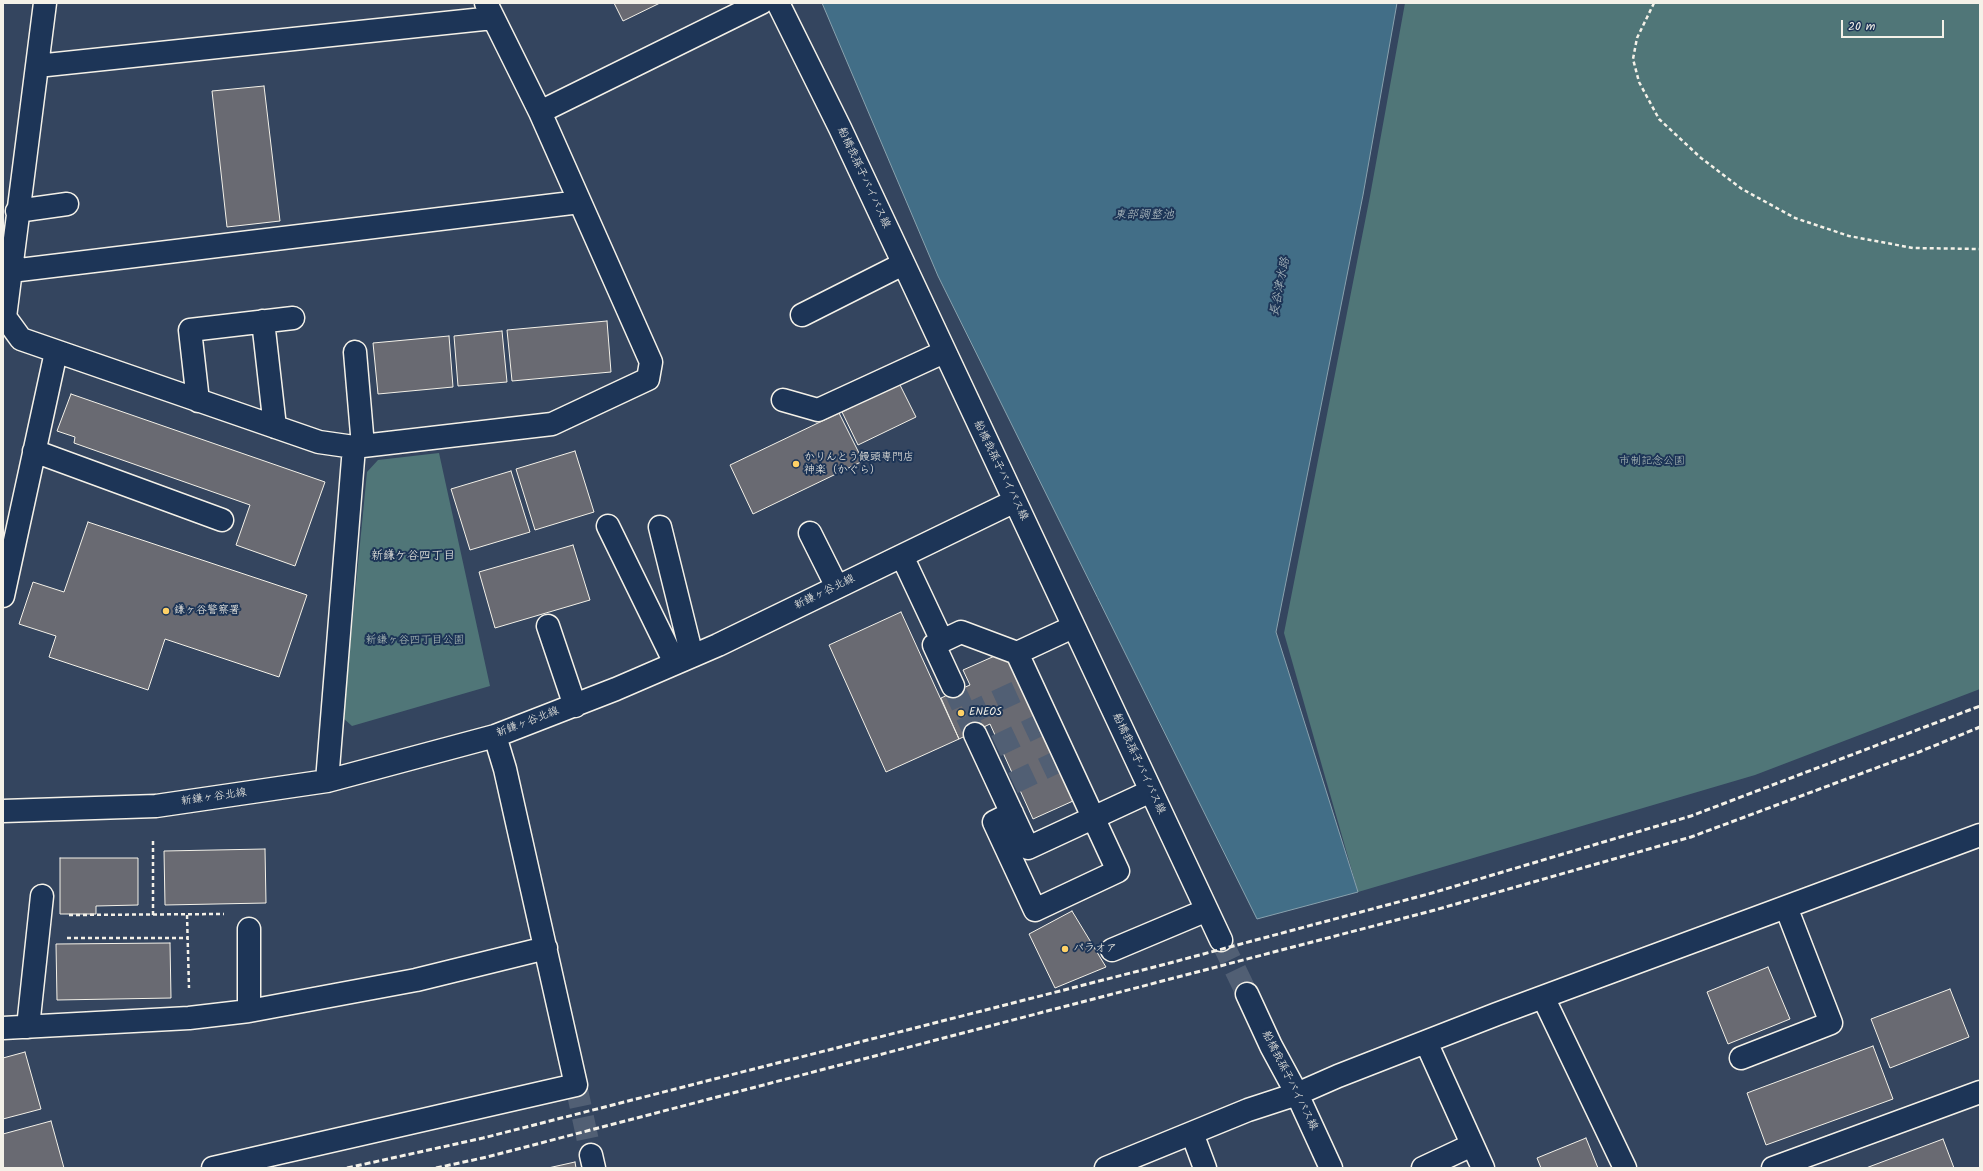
<!DOCTYPE html>
<html>
<head>
<meta charset="utf-8">
<style>
  body { margin:0 }
  #map { position:relative; width:1983px; height:1171px; overflow:hidden; background:#34455f; font-family:Kalam,sans-serif }
  canvas { display:block }
  .frame { position:absolute; inset:0; border:4px solid #f4f1e8; pointer-events:none }
  .scale { position:absolute; left:1841px; top:20px; width:103px; height:18px; box-sizing:border-box; border:2px solid #f4f1e8; border-top:0; padding-left:5px; font-size:12px; line-height:14px; white-space:nowrap; color:#f4f1e8; -webkit-text-stroke:3px #1d3557; paint-order:stroke }
</style>
</head>
<body>
<div id="map">
<canvas width="1983" height="1171"></canvas>
<div class="frame"></div>
<div class="scale">20 m</div>
</div>
<script>
const ctx = document.querySelector('canvas').getContext('2d');
ctx.lineJoin = 'round';
function paint(path, color) { ctx.fillStyle = color; ctx.fill(path, 'evenodd'); }
const shape = rows => new Path2D(rows.map(r => 'M' + r).join(''));
function strokePath(path, color, width, dash) { ctx.strokeStyle = color; ctx.lineWidth = width; ctx.lineCap = dash ? 'butt' : 'round'; ctx.setLineDash(dash || []); ctx.stroke(path); }
function label(font, color, halo, rows, align = 'center') {
  ctx.font = font + ' Kalam,"Klee One",sans-serif'; ctx.lineWidth = 4; ctx.setLineDash([]); ctx.textBaseline = 'middle'; ctx.strokeStyle = halo; ctx.fillStyle = color; for (const [text, x, y, turn = 0] of rows) {
    ctx.save(); ctx.translate(x, y); ctx.rotate((+turn || 0) * Math.PI / 180); ctx.textAlign = isNaN(turn) ? turn : align; if (halo) ctx.strokeText(text, 0, 0); ctx.fillText(text, 0, 0); ctx.restore();
  }
}
const green = shape([
  [1405,3,1980,3,1980,689,1755,775,1358,892,1284,633,1370,196],
  [439,453,490,686,352,726,343,718,367,472,378,460]
]);
const water = shape([
  [822,3,1397,3,1363,195,1276,632,1358,892,1257,919,938,276,822,3]
]);
const building = shape([
  [614,3,660,3,623,21,614,3],
  [264,86,280,221,227,227,212,91,264,86],
  [607,321,611,372,512,381,507,330,607,321],
  [502,331,507,382,458,386,454,336,502,331],
  [449,336,453,387,378,394,373,343,449,336],
  [899,383,916,417,858,445,842,412,899,383],
  [71,394,325,482,295,566,236,545,250,505,74,443,75,437,57,431,71,394],
  [839,413,863,461,753,514,730,465,839,413],
  [575,451,594,512,535,530,516,469,575,451],
  [511,471,530,532,470,550,451,489,511,471],
  [88,522,307,595,279,677,165,639,148,690,49,657,56,636,19,624,33,582,64,592,88,522],
  [573,545,590,600,495,628,479,572,573,545],
  [901,612,959,739,886,772,829,645,901,612],
  [1006,651,1073,801,1033,819,990,724,959,739,941,698,970,685,963,670,1006,651],
  [265,849,266,903,165,905,164,851,265,849],
  [60,858,138,858,138,905,96,906,96,914,60,914,60,858],
  [1072,911,1106,967,1055,988,1029,934,1072,911],
  [170,943,171,998,57,1000,56,944,170,943],
  [1768,967,1790,1019,1728,1044,1707,992,1768,967],
  [1950,989,1969,1037,1890,1068,1871,1019,1950,989],
  [1873,1046,1893,1099,1766,1145,1747,1093,1873,1046],
  [25,1052,41,1109,3,1119,3,1058,25,1052],
  [51,1121,64,1168,3,1168,3,1134,51,1121],
  [1586,1138,1598,1168,1541,1168,1537,1158,1586,1138],
  [1943,1139,1954,1168,1866,1168,1943,1139],
  [575,1162,576,1168,548,1168,575,1162]
]);
const minorTunnel = shape([
  [953,686,972,728],
  [966,715,1025,688],
  [996,746,1042,724],
  [1013,783,1059,761],
  [1221,940,1247,994],
  [576,1085,591,1155]
]);
const path = shape([
  [1654,3,1637,38,1633,59,1639,82,1659,119,1701,158,1742,189,1795,218,1849,236,1913,248,1980,249],
  [153,841,153,915],
  [69,915,224,914],
  [187,915,189,988],
  [67,938,187,938]
]);
const minor = shape([
  [45,3,5,317,21,339,319,442,354,447],
  [778,3,840,128,1221,940],
  [37,66,493,18],
  [540,112,761,3],
  [17,211,67,204],
  [11,271,580,202],
  [802,315,903,264],
  [263,321,275,427],
  [355,352,363,446],
  [783,400,818,410,944,352],
  [198,401,190,330,293,318],
  [34,451,222,520],
  [608,526,675,663],
  [660,527,692,656],
  [810,533,837,587],
  [902,556,942,641,961,632,1017,653,1118,871,1035,910,994,822,1012,813],
  [3,596,56,352],
  [548,626,575,706],
  [942,641,934,645,953,686],
  [1017,653,1073,627],
  [975,734,1028,848,1151,791],
  [327,781,354,447,552,424,648,379,651,362,540,112,486,3],
  [3,811,156,806,327,781,495,736,616,689,718,645,1015,501],
  [249,929,249,1011],
  [1112,950,1207,910],
  [1247,994,1271,1046,1297,1094,1331,1168],
  [1543,997,1625,1168],
  [28,1027,42,896],
  [3,1028,189,1018,249,1011,416,980,546,948],
  [1426,1042,1483,1168],
  [1741,1058,1831,1023,1786,907],
  [1192,1133,1205,1168],
  [591,1155,594,1168],
  [213,1168,576,1085,505,769,495,736],
  [1106,1168,1248,1110,1297,1094,1338,1076,1497,1014,1980,835],
  [1423,1168,1472,1145],
  [1773,1168,1980,1092]
]);
const rail = shape([
  [347,1168,483,1138,1166,964,1432,893,1691,816,1980,706],
  [436,1168,487,1157,1435,910,1691,837,1919,752,1980,727]
]);
const markers = [
  [796,464,4,"#ffd166"],
  [166,611,4,"#ffd166"],
  [961,713,4,"#ffd166"],
  [1065,949,4,"#ffd166"]
];
const streetNames = [
  ["船橋我孫子バイパス線",863,178,65],
  ["船橋我孫子バイパス線",1000,471,64],
  ["新鎌ヶ谷北線",825,593,-26],
  ["新鎌ヶ谷北線",528,723,-21],
  ["船橋我孫子バイパス線",1138,764,65],
  ["新鎌ヶ谷北線",214,798,-8],
  ["船橋我孫子バイパス線",1289,1081,63]
];
const poiNames = [
  ["かりんとう饅頭専門店",804,458],
  ["神楽（かぐら）",804,471],
  ["鎌ヶ谷警察署",174,611],
  ["ENEOS",969,713],
  ["パラオア",1073,949]
];
const parkNames = [
  ["市制記念公園",1652,462],
  ["新鎌ヶ谷四丁目公園",415,641]
];
const waterNames = [
  ["東部調整池",1144,216],
  ["長谷津水路",1281,287,-79]
];
const neighbourhoodNames = [
  ["新鎌ケ谷四丁目",413,557]
];
paint(green, '#507678');
paint(water, '#426e87');
strokePath(water, '#89a2ae', 1);
paint(building, '#696a72');
strokePath(building, '#f4f1e8', 1);
strokePath(minorTunnel, '#515f74', 22, [22, 11]);
strokePath(minor, '#f4f1e8', 25);
strokePath(path, '#f4f1e8', 2.5, [4, 3]);
strokePath(minor, '#1d3557', 22);
strokePath(rail, '#f4f1e8', 3, [6, 3]);
for (const [x, y, r, color] of markers) { const dot = new Path2D(); dot.arc(x, y, r, 0, 2 * Math.PI); ctx.fillStyle = color; ctx.fill(dot); strokePath(dot, '#1d3557', 1.5); }
label('11px', '#f4f1e8', '#1d3557', streetNames);
label('11px', '#f4f1e8', '#1d3557', poiNames, 'left');
label('11px', '#b2c0bb', '#1d3557', parkNames);
label('italic 12px', '#b6c3c6', '#1d3557', waterNames);
label('12px', '#f4f1e8', '#1d3557', neighbourhoodNames);
</script>
</body>
</html>
